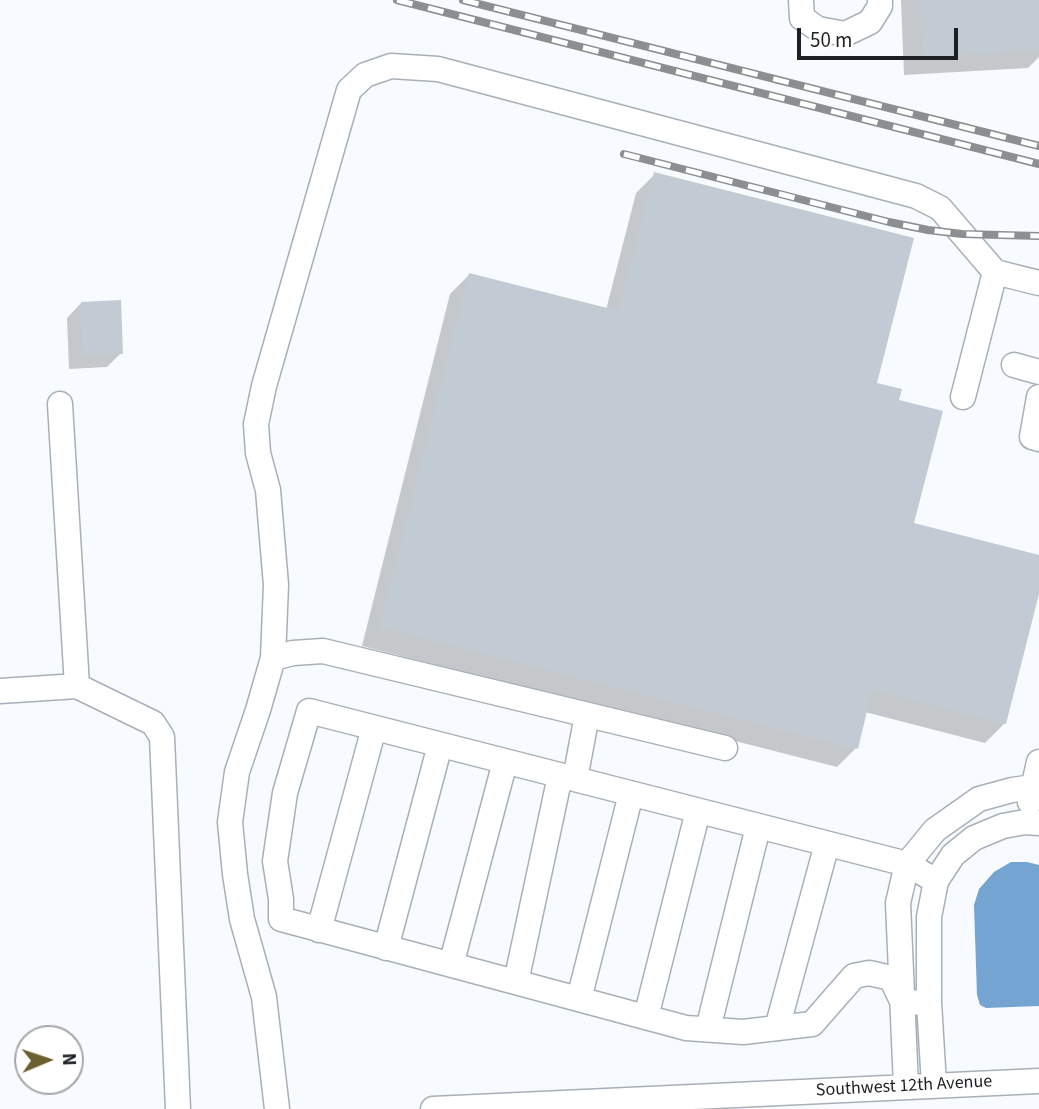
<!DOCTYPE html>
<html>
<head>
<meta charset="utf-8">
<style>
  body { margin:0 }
  #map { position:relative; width:1039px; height:1109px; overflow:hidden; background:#f7fafe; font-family:"Source Sans 3",sans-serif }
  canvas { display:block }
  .north { position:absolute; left:14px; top:1025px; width:70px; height:70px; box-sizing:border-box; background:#fff; border:2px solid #a5a6a7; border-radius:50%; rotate:88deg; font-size:19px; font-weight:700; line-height:28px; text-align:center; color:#1d2023 }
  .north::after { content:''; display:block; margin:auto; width:24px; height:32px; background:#69602d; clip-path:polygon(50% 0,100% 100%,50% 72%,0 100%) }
  .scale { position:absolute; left:797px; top:28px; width:161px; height:32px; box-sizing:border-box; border:4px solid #1d2023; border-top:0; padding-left:9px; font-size:21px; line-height:24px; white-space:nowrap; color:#1d2023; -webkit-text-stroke:5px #fff; paint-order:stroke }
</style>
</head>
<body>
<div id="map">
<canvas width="1039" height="1109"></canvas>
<div class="north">N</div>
<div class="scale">50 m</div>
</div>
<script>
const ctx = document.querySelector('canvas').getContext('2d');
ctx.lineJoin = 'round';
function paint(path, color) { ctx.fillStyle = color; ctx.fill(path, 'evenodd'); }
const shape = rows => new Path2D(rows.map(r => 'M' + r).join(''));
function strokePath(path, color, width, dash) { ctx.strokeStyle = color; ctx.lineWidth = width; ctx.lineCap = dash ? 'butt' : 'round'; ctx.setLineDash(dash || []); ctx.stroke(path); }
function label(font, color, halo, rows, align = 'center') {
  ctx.font = font + ' "Source Sans 3",sans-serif'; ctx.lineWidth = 5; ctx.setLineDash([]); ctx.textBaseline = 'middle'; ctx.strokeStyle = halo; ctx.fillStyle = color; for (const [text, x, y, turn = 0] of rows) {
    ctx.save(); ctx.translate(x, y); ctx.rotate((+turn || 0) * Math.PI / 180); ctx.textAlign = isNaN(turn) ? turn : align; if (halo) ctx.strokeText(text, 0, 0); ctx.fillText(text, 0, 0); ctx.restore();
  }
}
const water = shape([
  [1011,862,1027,862,1039,865,1039,1006,986,1008,980,1005,977,995,974,905,979,889,994,872]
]);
const shadow = shape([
  [901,0,1039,0,1039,57,1028,68,904,75],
  [655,174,875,384,897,401,912,524,1039,556,1039,587,1004,724,985,743,865,712,856,748,837,767,362,646,450,294,469,275,606,310,636,193],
  [81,303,121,353,107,367,69,369,67,318]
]);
const building = shape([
  [920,0,1039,0,1039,50,923,57],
  [654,172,914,238,877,383,902,389,899,400,943,411,914,523,1039,555,1039,594,1006,724,872,690,858,749,380,627,469,273,619,311],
  [121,300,123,354,83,355,81,302]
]);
const minor = shape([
  [801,0,802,18,818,29,845,34,870,22,880,6,880,0],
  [1014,365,1039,372],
  [963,397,995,272,1039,283],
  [1039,397,1032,437,1039,439],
  [60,404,77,686,153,723,162,737,178,1109],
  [273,658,276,585,268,490,258,453,256,424,264,386,349,90,365,75,391,66,438,69,916,196,940,208,995,272],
  [0,691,77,686],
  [575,779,587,715],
  [1030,802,1039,762],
  [319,930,374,728],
  [386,948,440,745],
  [451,965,505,762],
  [516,982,560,776],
  [579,999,631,794],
  [929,1002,903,1003,891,978,869,973,854,976,812,1024,743,1032,686,1028,281,919,281,899,275,861,285,793,309,711,907,864,936,881],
  [646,1017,698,811],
  [777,1028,827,844],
  [708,1029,758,827],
  [934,1085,929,1002,929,917,936,881,953,855,974,838,1003,826,1025,822,1039,823],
  [906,1086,898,903,907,864,935,830,979,799,1012,790,1033,787,1039,789],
  [277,1109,264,997,242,919,235,874,230,822,237,772,258,710,273,658,293,653,323,651,725,748],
  [433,1109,1039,1081]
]);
const rail = shape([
  [397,0,1039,164],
  [463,0,1039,146],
  [624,154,889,222,928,230,962,234,1039,236]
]);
const streetNames = [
  ["Southwest 12th Avenue",904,1087,-3]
];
paint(water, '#74a4d2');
paint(shadow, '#0003');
paint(building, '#c2cbd4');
strokePath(minor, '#a7b0b9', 27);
strokePath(minor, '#fff', 24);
strokePath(rail, '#8c8f92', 8);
strokePath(rail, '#fff', 5, [16]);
label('18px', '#1d2023', '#fff', streetNames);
</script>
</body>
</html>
